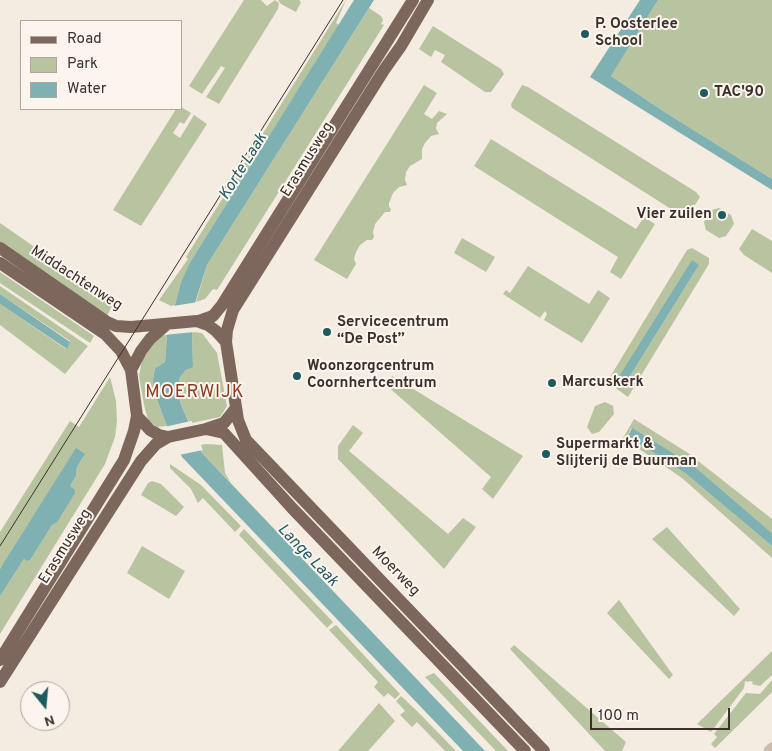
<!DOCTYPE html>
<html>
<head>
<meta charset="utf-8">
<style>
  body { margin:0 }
  #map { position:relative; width:772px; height:751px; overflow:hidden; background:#f4ebe1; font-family:Overpass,sans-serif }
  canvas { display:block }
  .legend { position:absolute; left:20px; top:20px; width:162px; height:90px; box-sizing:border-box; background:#fbf5ee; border:1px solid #aea6a0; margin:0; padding:6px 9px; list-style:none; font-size:15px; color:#3b302b }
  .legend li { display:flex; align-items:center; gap:10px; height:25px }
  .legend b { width:25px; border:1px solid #aea6a0 }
  .north { position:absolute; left:20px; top:681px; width:50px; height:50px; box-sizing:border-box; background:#fbf5ee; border:1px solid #aea6a0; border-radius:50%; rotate:163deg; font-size:14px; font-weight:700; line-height:20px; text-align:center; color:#3b302b }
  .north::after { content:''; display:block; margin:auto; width:18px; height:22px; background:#1f5a5e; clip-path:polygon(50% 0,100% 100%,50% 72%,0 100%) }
  .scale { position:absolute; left:590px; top:708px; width:140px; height:22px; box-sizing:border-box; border:2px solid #3b302b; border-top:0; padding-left:6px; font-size:15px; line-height:18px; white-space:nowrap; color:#3b302b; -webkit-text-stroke:4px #fbf5ee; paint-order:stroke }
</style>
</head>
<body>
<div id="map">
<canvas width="772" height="751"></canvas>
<ul class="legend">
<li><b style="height:6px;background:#7d675c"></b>Road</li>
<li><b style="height:14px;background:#b8c4a0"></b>Park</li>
<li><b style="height:14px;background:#7fb0b2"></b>Water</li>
</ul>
<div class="north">N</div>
<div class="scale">100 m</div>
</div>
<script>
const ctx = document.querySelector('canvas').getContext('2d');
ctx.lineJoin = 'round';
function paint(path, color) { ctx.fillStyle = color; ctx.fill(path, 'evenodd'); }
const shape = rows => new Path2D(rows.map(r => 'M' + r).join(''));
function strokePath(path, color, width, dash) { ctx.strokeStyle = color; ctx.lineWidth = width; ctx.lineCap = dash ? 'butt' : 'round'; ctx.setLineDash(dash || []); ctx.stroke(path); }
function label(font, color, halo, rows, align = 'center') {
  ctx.font = font + ' Overpass,sans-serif'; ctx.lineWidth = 4; ctx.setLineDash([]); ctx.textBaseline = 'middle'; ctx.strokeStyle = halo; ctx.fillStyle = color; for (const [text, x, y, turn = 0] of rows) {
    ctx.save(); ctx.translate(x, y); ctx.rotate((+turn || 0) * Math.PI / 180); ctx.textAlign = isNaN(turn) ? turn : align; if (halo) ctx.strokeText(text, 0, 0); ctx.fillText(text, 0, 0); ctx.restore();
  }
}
const green = shape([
  [244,0,261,0,267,6,275,0,279,3,278,9,219,104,206,97,225,68,221,66,202,94,189,86],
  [278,0,299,0,301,2,296,12,281,4],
  [346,0,336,23,339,25,189,264,181,282,175,305,171,306,159,300,188,259,186,257],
  [658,0,772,0,772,179,663,111,611,76],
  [369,8,381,16,383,20,381,24,384,25,217,290,213,289,205,299,196,302,207,265],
  [433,26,501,69,504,74,491,92,485,92,441,62,445,55,435,50,431,57,419,49],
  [424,85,437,93,424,114,432,119,439,111,447,114,437,123,436,129,439,134,431,136,425,143,422,149,422,159,410,166,406,172,405,180,407,185,399,187,393,193,389,203,389,207,391,209,390,212,385,212,375,224,373,232,374,237,372,240,367,240,360,245,356,252,354,259,356,264,347,279,314,260],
  [522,85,528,87,696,192,700,197,688,216,682,216,512,108,511,104],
  [181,107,191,113,184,124,180,122,173,133,180,138,194,115,207,124,141,226,113,210,176,109],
  [491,139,636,229,644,217,655,224,621,279,610,272,618,257,474,166],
  [719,208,731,215,734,224,726,236,719,238,706,230,704,222,712,210],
  [0,223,114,302,107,316,0,242],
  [752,229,772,241,772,273,744,255,739,249],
  [462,238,495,257,486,272,454,253],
  [692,248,709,258,709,264,628,397,607,382,687,250],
  [699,265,627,381,621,375],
  [528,266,589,304,598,290,610,298,582,343,544,320,547,314,545,311,540,318,503,294,506,290,510,293],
  [0,272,94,336,90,343,0,283],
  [0,286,88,346,65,374,0,325,0,304,66,349,70,341,0,294],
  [192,332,202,333,217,353,227,406,220,417,192,423,192,421,189,422,180,402,178,386,180,377,186,370,193,366],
  [164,335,167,335,165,362,155,368,153,380,154,392,167,426,157,427,148,420,144,405,139,376,142,360,157,339],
  [392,376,523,456,493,499,482,489,491,477,386,385],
  [110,377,116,401,117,421,115,437,105,464,0,634,0,596,24,559,31,559,52,525,70,486,76,476,77,467,85,454,0,569,0,532,70,421,79,427],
  [605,402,613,406,614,414,599,432,592,434,587,427,595,406],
  [634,419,688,453,772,519,772,533,694,466,631,428,628,436,685,473,772,546,772,558,682,478,623,438],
  [353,425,363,433,349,451,448,534,463,518,476,527,444,569,338,459,338,446],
  [206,444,222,445,225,473,231,483,202,453,201,445],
  [170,464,201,485,241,526,235,532,203,498,198,503,191,489,170,468],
  [152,481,161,484,184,507,176,516,141,495,148,483],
  [667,527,740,609,734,616,652,539],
  [244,529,333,622,327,628,239,535],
  [142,546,185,571,169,599,127,573],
  [619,600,673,675,669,679,607,613],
  [336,625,400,694,395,699,388,693,384,697,374,687,378,682,329,630],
  [514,645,626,742,622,751,605,751,510,649],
  [772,651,772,675,760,686,752,684,753,682,750,681,748,682,745,681,744,688,711,732,697,724],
  [434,673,508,751,496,751,425,677],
  [772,680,772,692,715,748,711,744,717,737,714,734,746,693,760,694],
  [401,696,418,712,456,751,445,751,417,722,412,727,400,715,405,711,396,701],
  [379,703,395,721,368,751,338,751]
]);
const water = shape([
  [354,0,374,0,207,265,195,303,192,332,193,367,186,370,180,377,178,386,180,402,202,453,485,751,463,751,182,457,167,426,154,392,153,380,155,368,165,362,167,335,181,282,189,264],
  [640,0,658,0,611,76,663,111,772,179,772,190,590,77],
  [692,260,699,265,627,381,620,375],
  [0,294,70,342,67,349,0,304],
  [632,428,694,466,772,533,772,546,685,473,628,436],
  [76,448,85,454,77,467,76,476,70,486,75,490,75,493,57,522,52,525,31,559,27,561,24,559,0,596,0,569]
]);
const pier = shape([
  [198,302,195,332,164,335,173,306],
  [191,421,203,450,179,455,164,427]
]);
const minor = shape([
  [769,751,772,748]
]);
const major = shape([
  [0,248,107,322,116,326,131,327,197,321,208,325,216,331,226,342,238,420,246,440,544,751],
  [0,263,105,334,121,351,131,370],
  [199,321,213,316,222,305,413,0],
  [166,325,150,339,141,351,131,370,137,416,150,430,159,435,168,437,206,429,224,423,236,408],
  [226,342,227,330,233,310,384,70,401,46,428,0],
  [206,429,224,433,292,508,525,751],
  [0,660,124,460,134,431,137,416],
  [0,682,141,461,156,444,168,437]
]);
const tram = shape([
  [0,546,343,0]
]);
const markers = [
  [585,34,5,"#1f5a5e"],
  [704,93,5,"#1f5a5e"],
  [722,215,5,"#1f5a5e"],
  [327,332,5,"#1f5a5e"],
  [297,376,5,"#1f5a5e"],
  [552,383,5,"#1f5a5e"],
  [546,454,5,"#1f5a5e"]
];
const poiNames = [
  ["P. Oosterlee",595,25],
  ["School",595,42],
  ["TAC'90",714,93],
  ["Vier zuilen",712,215,"right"],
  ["Servicecentrum",337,323],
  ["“De Post”",337,340],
  ["Woonzorgcentrum",307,367],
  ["Coornhertcentrum",307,384],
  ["Marcuskerk",562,383],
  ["Supermarkt &",556,445],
  ["Slijterij de Buurman",556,462]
];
const streetNames = [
  ["Erasmusweg",308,160,-58],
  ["Middachtenweg",76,279,33],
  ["Erasmusweg",66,547,-58],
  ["Moerweg",395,572,46]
];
const waterNames = [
  ["Korte Laak",244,167,-58],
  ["Lange Laak",307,556,46]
];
const quarterNames = [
  ["MOERWIJK",195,393]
];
paint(green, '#b8c4a0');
paint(water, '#7fb0b2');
paint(pier, '#f4ebe1');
strokePath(minor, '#cdbbac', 11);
strokePath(major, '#7d675c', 12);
strokePath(tram, '#3b302b', 1);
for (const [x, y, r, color] of markers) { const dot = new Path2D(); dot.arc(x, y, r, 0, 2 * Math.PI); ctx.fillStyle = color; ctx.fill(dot); strokePath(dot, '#fbf5ee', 2); }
label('bold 15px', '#3b302b', '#fbf5ee', poiNames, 'left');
label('15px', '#3b302b', '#fbf5ee', streetNames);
label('italic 16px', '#1f5a5e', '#fbf5ee', waterNames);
ctx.letterSpacing = '1px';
label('18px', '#8c3b22', '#fbf5ee', quarterNames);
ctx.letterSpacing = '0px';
</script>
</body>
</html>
